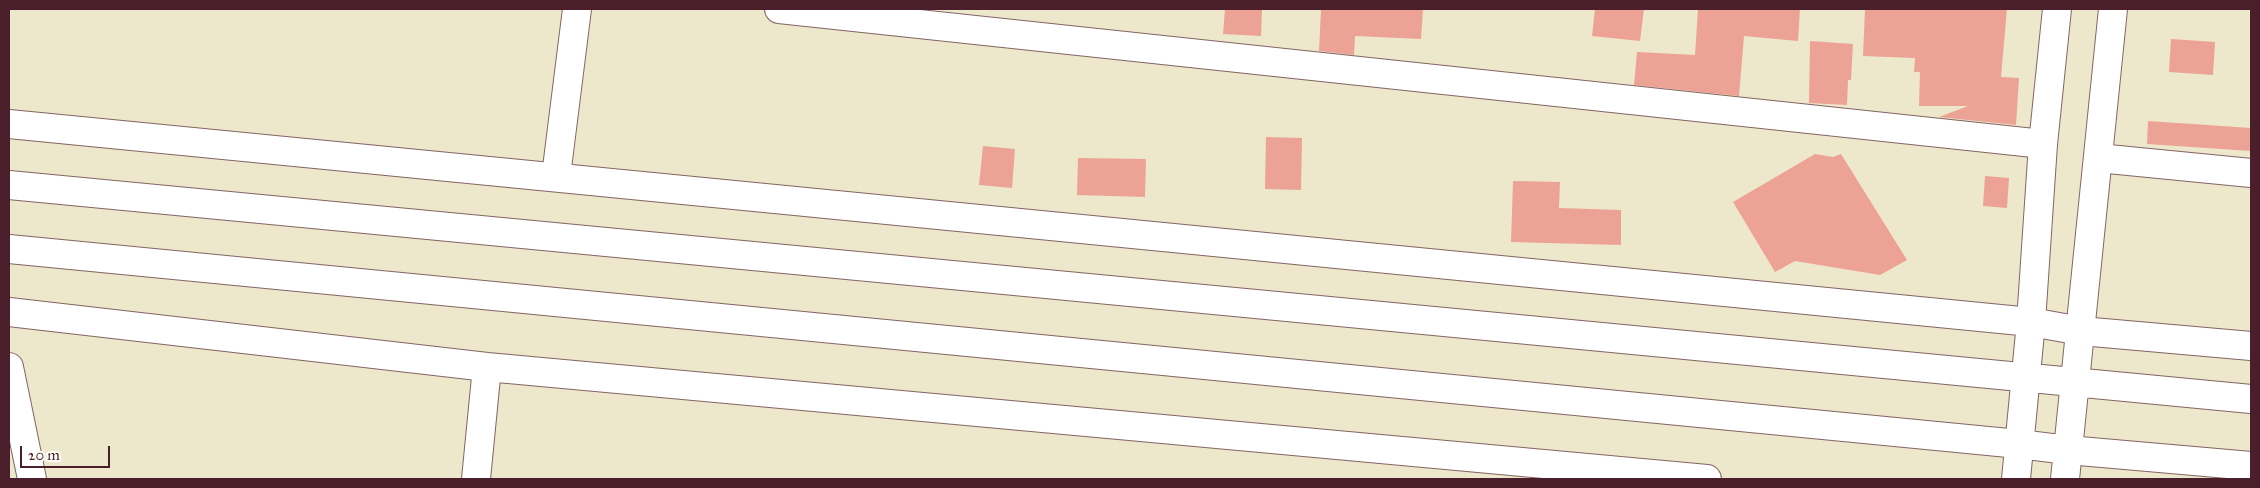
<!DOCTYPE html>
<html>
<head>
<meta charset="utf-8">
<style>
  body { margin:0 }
  #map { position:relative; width:2260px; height:488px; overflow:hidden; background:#ede7cb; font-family:"IM FELL Great Primer",serif }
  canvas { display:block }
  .frame { position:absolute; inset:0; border:10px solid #4a1f2b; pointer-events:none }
  .scale { position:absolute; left:20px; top:446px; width:90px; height:22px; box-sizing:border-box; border:2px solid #4a1f2b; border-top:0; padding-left:6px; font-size:15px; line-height:18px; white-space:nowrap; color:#4a1f2b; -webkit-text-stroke:4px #fdfcf7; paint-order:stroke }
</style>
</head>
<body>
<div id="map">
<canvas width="2260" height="488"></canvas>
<div class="frame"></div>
<div class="scale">20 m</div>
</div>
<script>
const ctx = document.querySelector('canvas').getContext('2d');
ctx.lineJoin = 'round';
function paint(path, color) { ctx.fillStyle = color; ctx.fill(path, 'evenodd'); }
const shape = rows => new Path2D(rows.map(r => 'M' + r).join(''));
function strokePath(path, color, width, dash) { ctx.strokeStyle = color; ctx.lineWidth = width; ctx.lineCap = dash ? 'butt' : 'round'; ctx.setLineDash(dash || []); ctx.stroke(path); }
const building = shape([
  [1225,9,1262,9,1261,36,1223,34],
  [1321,9,1423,9,1421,39,1355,36,1354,55,1319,51],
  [1595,9,1644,9,1640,41,1592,36],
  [1698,9,1800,9,1798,41,1744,36,1739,96,1634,85,1637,52,1695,55],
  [1865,9,2007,9,2001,77,2019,78,2016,125,1939,117,1968,106,1919,106,1920,72,1914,72,1915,58,1863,56],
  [2171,39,2215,42,2213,75,2169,72],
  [1810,41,1853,44,1851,80,1848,80,1847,105,1809,103],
  [2148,121,2251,128,2251,151,2147,144],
  [1266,137,1302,138,1301,190,1265,189],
  [983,146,1015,149,1012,188,979,185],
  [1815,154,1833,157,1841,154,1907,260,1880,275,1795,261,1775,272,1733,202],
  [1078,158,1146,159,1145,197,1077,195],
  [1985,176,2009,178,2007,208,1983,206],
  [1513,181,1560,182,1559,208,1621,210,1621,245,1511,242]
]);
const street = shape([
  [779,9,2043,144],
  [9,124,2031,322,2081,331,2251,346],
  [2098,158,2251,173],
  [556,176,577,9],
  [9,312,487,367,1707,479],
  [9,367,32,479],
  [476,479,487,367]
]);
const secondary = shape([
  [9,185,2251,399],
  [9,249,2019,444,2068,450,2251,466],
  [2016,479,2031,322,2043,144,2057,9],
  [2065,479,2113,9]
]);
paint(building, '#eca395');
strokePath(street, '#836563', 30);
strokePath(secondary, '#836563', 30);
strokePath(street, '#fff', 28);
strokePath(secondary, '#fff', 28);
</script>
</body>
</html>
